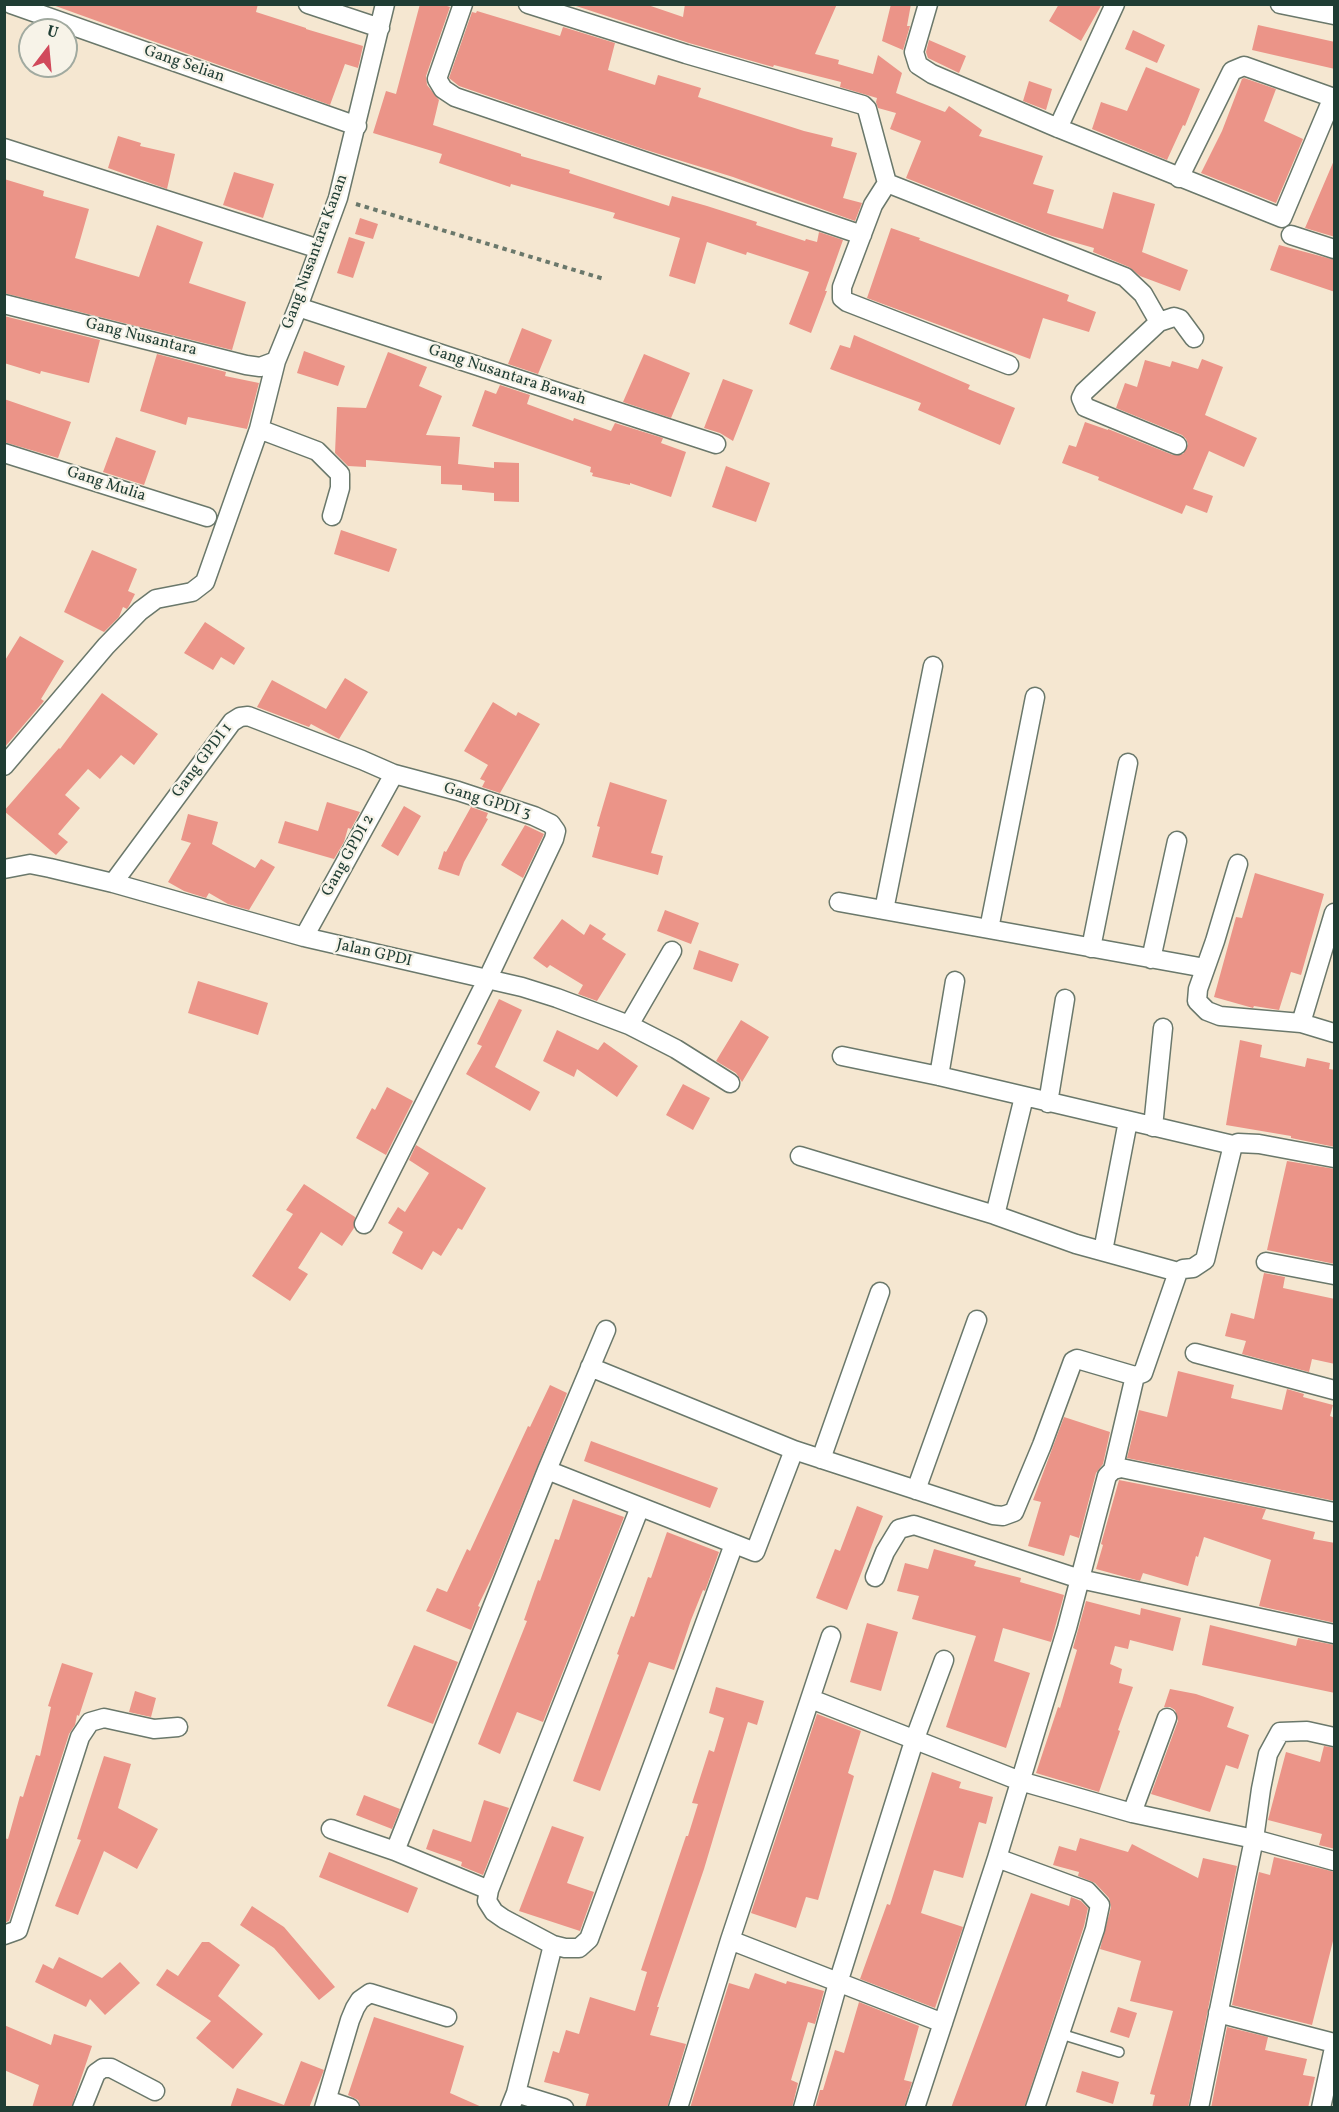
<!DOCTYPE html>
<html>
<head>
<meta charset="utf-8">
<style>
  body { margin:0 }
  #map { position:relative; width:1339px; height:2112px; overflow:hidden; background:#f5e7d1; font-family:Vollkorn,serif }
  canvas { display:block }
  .frame { position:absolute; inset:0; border:6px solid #1f3d34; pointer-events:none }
  .north { position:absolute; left:18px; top:18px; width:60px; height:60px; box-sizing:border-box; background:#f7f3e8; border:2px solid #a1aaa0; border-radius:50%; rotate:16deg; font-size:16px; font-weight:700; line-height:24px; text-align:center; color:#1f3d34 }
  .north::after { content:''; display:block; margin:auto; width:21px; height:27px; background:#d1495b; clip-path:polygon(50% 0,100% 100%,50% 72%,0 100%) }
</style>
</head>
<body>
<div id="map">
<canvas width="1339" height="2112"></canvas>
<div class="frame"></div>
<div class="north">U</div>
</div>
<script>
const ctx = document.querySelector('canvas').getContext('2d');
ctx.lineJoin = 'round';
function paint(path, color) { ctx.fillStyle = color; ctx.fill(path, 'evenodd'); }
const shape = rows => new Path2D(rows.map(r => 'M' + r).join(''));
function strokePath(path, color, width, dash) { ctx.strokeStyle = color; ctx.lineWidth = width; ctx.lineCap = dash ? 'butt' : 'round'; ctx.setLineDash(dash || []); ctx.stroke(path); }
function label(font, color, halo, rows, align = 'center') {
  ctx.font = font + ' Vollkorn,serif'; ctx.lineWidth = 4.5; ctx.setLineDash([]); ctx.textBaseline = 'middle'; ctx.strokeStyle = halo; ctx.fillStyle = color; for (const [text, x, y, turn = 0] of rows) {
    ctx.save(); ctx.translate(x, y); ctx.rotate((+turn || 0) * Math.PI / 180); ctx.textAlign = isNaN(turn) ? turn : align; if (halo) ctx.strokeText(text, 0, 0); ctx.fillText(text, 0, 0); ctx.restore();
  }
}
const building = shape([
  [50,4,258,4,256,12,306,28,306,29,363,46,358,68,345,64,330,105],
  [420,4,441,4,450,7,426,76,427,85,439,100,433,125,521,154,521,156,570,170,569,173,669,206,672,196,707,206,757,222,756,225,805,241,806,239,817,242,819,232,843,240,825,291,827,291,811,333,789,324,809,272,747,252,746,255,707,242,695,284,669,276,680,238,613,218,615,213,511,184,510,187,439,163,442,154,373,133,386,91,396,94],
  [570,4,645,4,683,17,685,4,837,4,815,54,839,60,838,64,873,74,878,55,902,73,896,93,945,112,949,106,982,130,979,136,1043,156,1033,184,1054,190,1047,213,1103,229,1113,192,1155,204,1142,252,1188,270,1180,291,1140,276,1129,267,1093,252,1094,248,1052,236,906,178,921,141,890,129,896,113,878,108,876,102,877,98,840,87,841,82,774,65,773,67,689,43],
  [891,4,911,4,907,26,910,26,903,50,882,41],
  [1059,4,1102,4,1081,41,1049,21],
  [477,11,560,36,563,27,615,43,608,70,655,85,658,75,701,88,698,97,804,131,833,138,831,146,857,153,843,198,862,203,855,221,733,177,643,149,459,86,449,78,472,12,476,13],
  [1258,25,1335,42,1335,69,1252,50],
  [1133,30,1165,45,1157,63,1125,49],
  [929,40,966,56,959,73,928,58,926,52],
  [1146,67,1200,89,1185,126,1183,125,1167,160,1092,129,1101,102,1127,111],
  [1244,78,1276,89,1264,121,1303,139,1276,203,1201,173,1222,131,1242,79],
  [1029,81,1052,89,1046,110,1023,101],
  [118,136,141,143,140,146,175,154,167,189,108,168],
  [1335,158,1335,237,1305,228],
  [234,172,274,184,263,218,223,205],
  [4,179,44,191,43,196,89,209,75,258,139,277,157,225,203,242,189,283,246,302,232,350,4,293],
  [360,218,378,224,373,239,355,234],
  [891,228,920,238,919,240,1069,295,1067,301,1096,312,1089,332,1043,318,1030,359,867,298],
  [349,237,365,242,353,278,337,273],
  [1279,245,1335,260,1335,292,1270,270],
  [4,316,100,340,89,383,41,371,40,374,4,363],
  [522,328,552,340,538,374,508,364],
  [854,335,970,385,968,389,1015,408,1000,445,918,410,921,403,830,369,840,345,850,348],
  [304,351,345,366,338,386,297,373],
  [388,352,427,367,419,386,442,396,426,435,460,437,458,464,494,468,494,462,519,463,519,502,494,501,494,493,462,490,462,485,441,484,441,466,366,460,366,467,348,466,335,453,337,407,366,408],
  [157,354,226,372,225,376,259,383,247,429,188,417,186,425,140,411],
  [644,354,690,373,671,418,623,402],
  [1202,359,1223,367,1205,415,1257,438,1244,467,1209,451,1193,489,1213,496,1207,513,1186,505,1182,514,1098,480,1099,477,1062,463,1069,445,1076,447,1085,422,1108,430,1108,429,1173,455,1183,454,1188,444,1186,439,1182,435,1116,408,1125,383,1137,387,1145,360,1170,367,1172,361,1198,369],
  [723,379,753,390,733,441,720,433,704,428],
  [500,385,530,395,527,404,573,421,574,418,611,431,615,423,663,438,661,443,686,452,671,497,630,483,630,485,592,476,593,473,590,472,591,467,472,426,485,390,496,394],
  [4,399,71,422,58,458,4,442],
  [116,437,156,451,144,485,103,472],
  [726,466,770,483,756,522,712,507],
  [341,530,397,549,389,572,334,554],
  [92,550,137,569,128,591,135,594,129,606,127,609,123,607,119,617,104,632,64,612],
  [205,622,245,648,234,665,221,657,213,670,184,653],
  [20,636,64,661,41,699,44,701,4,748,4,662],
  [345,678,368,692,339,739,311,724,309,727,257,707,272,680,326,709],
  [102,693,158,734,134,765,121,755,100,779,88,769,65,795,80,808,58,834,68,842,56,855,4,811,59,748,60,749],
  [493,702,516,716,518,712,540,724,500,793,482,787,485,781,480,779,488,765,464,751],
  [610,782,667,800,651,853,663,856,658,875,592,857,600,827,597,826],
  [327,802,360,812,351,829,348,828,344,842,334,859,278,843,285,821,318,831],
  [404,806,421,816,398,856,381,846],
  [471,807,488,813,486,818,488,819,464,862,459,876,438,869,444,851,446,852],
  [188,814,218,822,212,844,255,868,261,859,275,867,249,910,228,904,209,893,206,898,184,891,168,882,191,843,181,840],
  [525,825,544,834,523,878,501,865],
  [1255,873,1324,894,1301,975,1291,972,1279,1010,1254,1006,1253,1008,1214,997,1236,917,1242,918],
  [665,910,699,923,691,944,657,931],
  [562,919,584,935,590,924,606,934,602,939,626,954,597,1001,578,994,583,985,550,965,547,968,533,958],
  [699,950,739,964,732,982,693,969],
  [198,981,268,1003,258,1035,188,1013],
  [499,999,522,1010,495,1067,540,1092,530,1111,466,1074,482,1046,477,1044],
  [741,1020,769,1037,742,1082,736,1073,716,1061],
  [557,1030,598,1050,604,1042,638,1066,617,1097,577,1069,574,1077,543,1061],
  [1240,1040,1262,1045,1260,1057,1305,1067,1307,1058,1330,1063,1329,1069,1335,1070,1335,1147,1291,1138,1291,1136,1226,1125],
  [683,1084,710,1098,693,1130,666,1115],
  [387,1087,413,1101,386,1155,356,1138,372,1108,375,1110],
  [416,1145,486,1188,462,1230,458,1228,441,1256,433,1251,422,1270,392,1253,403,1232,388,1223,398,1207,405,1212,429,1173,409,1160],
  [1287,1161,1335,1169,1335,1264,1267,1250],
  [304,1184,355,1217,354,1228,342,1246,321,1232,298,1268,308,1274,290,1301,252,1276,293,1214,286,1210],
  [1264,1273,1285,1277,1283,1288,1335,1299,1335,1364,1312,1359,1309,1372,1242,1354,1246,1341,1225,1336,1231,1313,1254,1319],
  [1178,1371,1234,1385,1231,1398,1282,1410,1287,1389,1304,1394,1303,1397,1333,1405,1330,1416,1335,1418,1335,1501,1127,1458,1139,1410,1167,1417],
  [550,1385,567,1393,493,1575,478,1606,480,1607,471,1630,426,1611,437,1588,447,1592,467,1549,470,1551,528,1426,530,1427],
  [1064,1417,1110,1432,1103,1464,1096,1473,1079,1538,1070,1535,1064,1556,1028,1546,1041,1502,1033,1500],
  [591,1441,718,1488,710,1508,584,1461],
  [1119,1480,1266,1509,1262,1519,1315,1532,1313,1539,1335,1543,1335,1623,1259,1606,1271,1560,1204,1537,1198,1557,1196,1556,1188,1586,1143,1573,1140,1581,1096,1569,1103,1545,1101,1544],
  [573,1499,624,1517,543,1722,517,1712,500,1754,478,1744,527,1621,524,1620,538,1580,540,1581,555,1539,559,1540],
  [857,1506,883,1516,847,1610,816,1598,835,1549,840,1551],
  [667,1532,719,1552,705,1591,703,1590,691,1620,674,1670,649,1662,600,1791,573,1781,619,1655,617,1654,631,1616,634,1617,648,1577,651,1578],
  [934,1549,976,1561,974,1566,1021,1578,1020,1582,1064,1595,1051,1642,1003,1628,994,1661,1030,1673,1006,1748,946,1727,976,1636,912,1619,919,1596,897,1591,905,1563,928,1569],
  [1086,1601,1140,1615,1141,1608,1181,1618,1173,1651,1130,1640,1128,1649,1115,1646,1110,1664,1122,1669,1119,1683,1133,1687,1118,1730,1120,1731,1099,1792,1036,1773,1058,1707,1060,1708,1077,1650,1073,1648],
  [867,1623,898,1632,881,1691,850,1682],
  [1210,1625,1296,1646,1298,1638,1335,1645,1335,1693,1202,1665],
  [414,1645,458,1662,433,1724,387,1706],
  [62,1663,93,1673,79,1716,77,1715,75,1725,69,1734,9,1921,4,1923,4,1838,8,1839,20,1796,23,1797,36,1755,40,1756,51,1707,48,1706],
  [716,1687,764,1701,757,1725,748,1722,704,1869,657,2007,659,2007,650,2035,686,2044,667,2108,585,2108,589,2094,544,2082,553,2051,559,2053,566,2030,579,2034,590,1997,635,2011,647,1972,641,1970,686,1836,688,1836,698,1804,692,1803,709,1750,714,1752,724,1718,709,1713],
  [1170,1689,1196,1694,1234,1707,1227,1727,1249,1735,1238,1769,1226,1765,1210,1812,1151,1794,1178,1721,1175,1710,1170,1707,1164,1707],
  [135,1691,156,1698,151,1717,129,1712],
  [817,1714,861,1731,848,1773,854,1776,818,1900,806,1897,796,1928,751,1913],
  [1324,1746,1335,1748,1335,1849,1319,1845,1322,1834,1268,1820,1286,1752,1320,1762],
  [104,1756,131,1764,118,1808,158,1829,137,1869,104,1851,78,1915,55,1906,81,1840,77,1839],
  [932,1772,961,1782,959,1788,993,1797,986,1824,979,1822,963,1878,934,1870,921,1913,963,1927,935,2008,860,1979,887,1904,890,1905],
  [364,1795,400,1809,392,1829,356,1815],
  [484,1800,509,1808,483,1875,461,1866,462,1862,426,1849,433,1829,471,1842],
  [552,1826,584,1837,567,1883,594,1892,580,1931,519,1911],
  [1080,1838,1128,1852,1132,1844,1198,1878,1203,1858,1237,1866,1188,2108,1152,2108,1155,2095,1150,2094,1173,2011,1130,2001,1141,1961,1100,1949,1111,1907,1109,1898,1095,1883,1078,1876,1079,1872,1053,1865,1059,1846,1076,1851],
  [329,1852,418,1888,408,1913,319,1877],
  [1274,1857,1335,1872,1335,1933,1312,2025,1232,2005,1259,1872,1270,1875],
  [1031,1893,1069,1906,1071,1897,1081,1901,1088,1908,1084,1926,1024,2108,951,2108],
  [252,1906,284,1927,335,1987,319,2000,274,1948,240,1925],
  [202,1942,209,1942,240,1965,218,1996,263,2034,233,2069,196,2038,211,2021,156,1985,167,1969,178,1976],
  [59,1957,102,1978,120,1962,140,1983,105,2015,90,1999,86,2007,35,1982,43,1964,53,1969],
  [755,1973,786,1984,787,1981,824,1991,815,2024,808,2022,791,2080,798,2083,792,2108,690,2108,729,1983,749,1989],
  [859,2002,919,2026,904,2080,912,2082,904,2108,815,2108,820,2090,823,2090,835,2050,844,2053],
  [1118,2007,1137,2013,1129,2038,1110,2032],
  [374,2017,464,2046,450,2093,484,2108,361,2108,358,2100,348,2095],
  [4,2025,51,2045,54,2034,92,2046,71,2108,32,2108,39,2085,4,2070],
  [1227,2027,1268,2037,1265,2050,1307,2059,1303,2075,1315,2077,1308,2108,1211,2108],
  [301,2061,324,2070,309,2108,230,2108,237,2088,284,2105],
  [1082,2071,1119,2082,1113,2104,1076,2092]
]);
const path = shape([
  [356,204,604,279]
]);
const lane = shape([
  [1061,2034,1119,2052]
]);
const street = shape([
  [11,4,357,126],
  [308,4,380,28],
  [463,4,437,79,443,89,455,97,862,235],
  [528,4,686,54,863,105,867,109,887,183,873,205,842,287,842,298,847,302,1009,365],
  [928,4,914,52,918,65,932,74,1058,128,1282,218,1333,97],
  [1280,4,1334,15],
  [1058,128,1115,4],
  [4,148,319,249],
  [1179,178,1232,71,1244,66,1334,98],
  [887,183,1125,277,1143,294,1159,322],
  [1291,235,1334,249],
  [4,304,246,365,260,367,276,361],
  [298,307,716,444],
  [259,429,317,451,340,474,340,488,332,516],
  [1177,445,1085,407,1081,398,1084,392,1159,322,1174,317,1180,319,1194,338],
  [4,453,207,517],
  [4,766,106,646,140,611,156,599,192,592,205,582,259,429,276,361,298,307,338,198,385,4],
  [1238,864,1215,941,1198,989,1197,1001,1207,1011,1220,1016,1301,1023,1334,1033],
  [4,869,30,864,50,868,113,883,304,937,522,987,557,998,629,1025,676,1049,730,1083],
  [113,883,232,722,240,717,248,716,362,760,394,774,458,791,534,816,551,824,556,831,554,839,487,980,364,1224],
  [839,902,1205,968],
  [884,910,933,666],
  [989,929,1035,697],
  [304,937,394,774],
  [1091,948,1128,763],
  [1151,959,1177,841],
  [1301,1023,1334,913],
  [629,1025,672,951],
  [842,1056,939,1076,1233,1145],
  [939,1076,955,981],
  [1024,1097,995,1215,1076,1244,1178,1272],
  [1048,1103,1065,999],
  [1153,1127,1163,1028],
  [800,1156,995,1215],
  [1103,1251,1128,1121],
  [1266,1262,1334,1275],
  [1195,1353,1334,1390],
  [794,1450,993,1515,1003,1516,1014,1512,1042,1445,1073,1361,1077,1359,1135,1376,1143,1373,1178,1272,1183,1269,1193,1268,1205,1260,1233,1145,1238,1143,1259,1144,1334,1158],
  [821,1459,880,1292],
  [547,1470,755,1552,794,1450,590,1367],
  [1113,1470,1135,1376],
  [916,1490,977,1320],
  [640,1507,489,1890,487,1901,494,1912,504,1919,553,1945,565,1948,579,1948,589,1939,734,1544],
  [875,1577,885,1552,899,1529,914,1525,1080,1579,1334,1634],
  [811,1699,1020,1781,1132,1813,1254,1839,1334,1861],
  [1132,1813,1167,1718],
  [331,1829,395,1851,489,1890],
  [395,1851,547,1470,606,1330],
  [997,1858,1087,1891,1100,1905,1095,1929,1035,2108],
  [4,1935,18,1930,80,1737,90,1722,104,1718,154,1729,178,1727],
  [730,1940,943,2023],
  [1218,2013,1334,2043],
  [516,2093,553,1945],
  [327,2100,350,2108],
  [82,2108,96,2073,103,2068,111,2068,155,2091],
  [324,2108,350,2020,355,2008,360,2000,370,1993,447,2017],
  [510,2108,516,2093,564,2108],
  [678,2108,730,1940,831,1636],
  [803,2108,838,1983,914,1741,944,1660],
  [915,2108,997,1858,1067,1628,1107,1476,1113,1470,1121,1468,1334,1512],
  [1199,2108,1254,1839,1261,1789,1268,1754,1280,1732,1307,1731,1334,1737],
  [1321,2108,1334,2048]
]);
const streetNames = [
  ["Gang Selian",184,65,19],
  ["Gang Nusantara Kanan",316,252,-70],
  ["Gang Nusantara",141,338,14],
  ["Gang Nusantara Bawah",507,376,18],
  ["Gang Mulia",106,485,18],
  ["Gang GPDI 1",203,761,-53],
  ["Gang GPDI 3",487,802,17],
  ["Gang GPDI 2",349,856,-61],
  ["Jalan GPDI",374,954,13]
];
paint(building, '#eb9488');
strokePath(lane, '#6a786b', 12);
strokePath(street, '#6a786b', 21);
strokePath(path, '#6a786b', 4, [4.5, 4.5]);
strokePath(lane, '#fff', 9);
strokePath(street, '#fff', 18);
label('16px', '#1f3d34', '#f7f3e8', streetNames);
</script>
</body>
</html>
